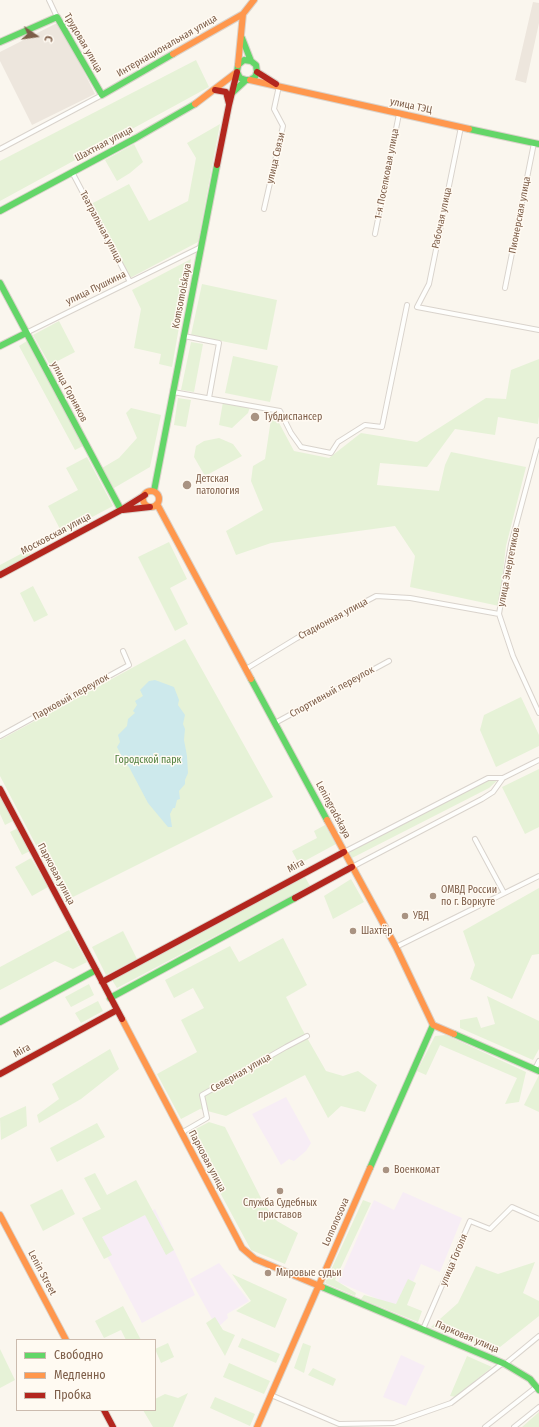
<!DOCTYPE html>
<html>
<head>
<meta charset="utf-8">
<style>
  body { margin:0 }
  #map { position:relative; width:539px; height:1427px; overflow:hidden; background:#faf6ee; font-family:"Fira Sans Condensed",sans-serif }
  canvas { display:block }
  .legend { position:absolute; left:16px; top:1339px; width:140px; height:72px; box-sizing:border-box; background:#fffaf2; border:1px solid #cbbbae; margin:0; padding:5px 7px; list-style:none; font-size:12px; color:#7d5d48 }
  .legend li { display:flex; align-items:center; gap:8px; height:20px }
  .legend b { width:20px; border:1px solid #cbbbae }
  .north { position:absolute; left:16px; top:16px; width:40px; height:40px; -webkit-text-stroke:3px #fffaf2; paint-order:stroke; rotate:103deg; font-size:11px; font-weight:700; line-height:16px; text-align:center; color:#7d5d48 }
  .north::after { content:''; display:block; margin:auto; width:14px; height:18px; background:#7d5d48; clip-path:polygon(50% 0,100% 100%,50% 72%,0 100%) }
</style>
</head>
<body>
<div id="map">
<canvas width="539" height="1427"></canvas>
<ul class="legend">
<li><b style="height:5px;background:#63d668"></b>Свободно</li>
<li><b style="height:5px;background:#ff974d"></b>Медленно</li>
<li><b style="height:5px;background:#b3261e"></b>Пробка</li>
</ul>
<div class="north">С</div>
</div>
<script>
const ctx = document.querySelector('canvas').getContext('2d');
ctx.lineJoin = 'round';
function paint(path, color) { ctx.fillStyle = color; ctx.fill(path, 'evenodd'); }
const shape = rows => new Path2D(rows.map(r => 'M' + r).join(''));
function strokePath(path, color, width, dash) { ctx.strokeStyle = color; ctx.lineWidth = width; ctx.lineCap = dash ? 'butt' : 'round'; ctx.setLineDash(dash || []); ctx.stroke(path); }
function label(font, color, halo, rows, align = 'center') {
  ctx.font = font + ' "Fira Sans Condensed",sans-serif'; ctx.lineWidth = 3; ctx.setLineDash([]); ctx.textBaseline = 'middle'; ctx.strokeStyle = halo; ctx.fillStyle = color; for (const [text, x, y, turn = 0] of rows) {
    ctx.save(); ctx.translate(x, y); ctx.rotate((+turn || 0) * Math.PI / 180); ctx.textAlign = isNaN(turn) ? turn : align; if (halo) ctx.strokeText(text, 0, 0); ctx.fillText(text, 0, 0); ctx.restore();
  }
}
const industrial = shape([
  [533,2,539,3,539,23,526,83,515,80],
  [59,22,95,94,32,125,0,61,0,52]
]);
const education = shape([
  [286,1097,311,1143,306,1151,294,1161,289,1159,281,1165,252,1114],
  [403,1192,462,1218,440,1272,421,1264,401,1309,338,1282,374,1200,394,1210],
  [155,1209,195,1295,142,1323,98,1239],
  [219,1263,249,1301,227,1314,228,1318,217,1328,190,1279],
  [401,1355,425,1366,406,1406,383,1397]
]);
const green = shape([
  [196,60,209,87,0,201,0,161],
  [220,124,198,242,130,278,91,204,129,184,149,221,188,201,196,158,187,143],
  [134,144,143,162,130,173,117,181,105,160],
  [191,259,172,367,159,364,161,354,134,348,141,309,132,290],
  [202,284,277,300,267,350,191,335],
  [59,321,75,352,50,365,33,335],
  [27,341,83,446,75,450,19,346],
  [191,342,203,344,194,392,181,390],
  [233,356,278,366,270,402,225,393],
  [539,359,539,416,538,424,498,417,495,435,455,429,427,467,380,463,377,485,439,491,445,465,451,452,526,467,506,546,499,606,410,587,415,556,395,526,271,543,236,555,226,531,263,510,251,481,253,466,265,459,271,419,278,421,294,451,329,458,361,433,417,442,486,398,506,399,511,370],
  [178,398,191,400,186,427,174,425],
  [223,402,250,407,248,413,232,428,219,425],
  [131,408,161,415,150,467,114,488,102,468,119,458,137,438,126,413],
  [219,438,233,444,242,456,205,476,194,457,196,446,204,441],
  [87,457,113,506,62,533,48,506,78,490,66,468],
  [169,542,187,579,170,588,188,624,175,631,138,557],
  [28,550,31,555,0,572,0,565],
  [33,586,48,615,34,622,20,593],
  [185,639,273,797,65,901,0,776,0,740],
  [521,697,539,735,539,746,496,767,480,730,484,715],
  [539,769,539,827,525,834,502,787],
  [500,778,489,788,352,858,349,851,488,779],
  [0,795,13,821,5,825,0,814],
  [325,825,336,844,299,864,292,851,317,838,314,831],
  [18,828,30,851,22,855,10,832],
  [31,858,48,887,32,896,15,867],
  [305,877,310,886,117,988,112,980],
  [351,879,364,902,333,919,324,896],
  [539,888,539,954,532,955,512,999,470,979,475,965,463,931],
  [69,930,87,962,73,969,55,961,0,990,0,967],
  [123,931,137,959,106,975,92,947],
  [283,938,307,985,286,997,302,1029,326,1071,343,1076,358,1071,377,1085,365,1112,341,1106,328,1118,305,1075,226,1116,200,1109,181,1119,157,1074,197,1052,181,1020,204,1008,193,988,174,998,165,980,230,946,239,962],
  [89,984,94,995,71,1007,65,997],
  [487,996,539,1021,539,1049,533,1060,460,1028,460,1020,477,1017,481,1028,495,1024],
  [98,1001,103,1011,81,1023,75,1013],
  [446,1035,526,1072,519,1102,505,1104,517,1078,440,1045,426,1075,417,1071,435,1036],
  [110,1049,119,1069,81,1099,39,1123,37,1115,59,1099,52,1084],
  [539,1075,539,1112,524,1105],
  [26,1106,27,1126,1,1140,0,1118],
  [209,1122,225,1127,264,1204,277,1221,298,1233,285,1264,251,1250,188,1133],
  [97,1123,105,1137,57,1162,50,1148],
  [95,1173,107,1195,136,1180,174,1250,166,1255,145,1215,102,1237,112,1255,104,1259,82,1218,101,1209,84,1178],
  [62,1189,75,1214,43,1231,30,1205],
  [363,1200,371,1203,335,1280,356,1293,355,1296,325,1283],
  [535,1262,523,1293,539,1301,539,1316,495,1351,431,1327,458,1303,476,1266,498,1274],
  [232,1274,287,1299,275,1328,236,1311,251,1301],
  [408,1279,416,1283,407,1305,422,1311,418,1322,361,1299,364,1295,396,1304],
  [123,1306,141,1340,126,1340,121,1330,104,1338,95,1321],
  [215,1317,223,1330,235,1335,225,1356,206,1323],
  [242,1338,280,1354,276,1363,238,1347],
  [168,1343,174,1357,161,1363,155,1349],
  [303,1343,311,1346,304,1373,294,1368],
  [0,1349,15,1380,0,1388],
  [467,1356,492,1367,456,1397,450,1396],
  [229,1363,270,1381,264,1394,223,1377],
  [313,1368,336,1379,333,1386,308,1375],
  [188,1393,173,1427,153,1427,143,1410,155,1410,155,1399,165,1394,178,1398],
  [215,1397,255,1414,250,1426,210,1408],
  [539,1412,539,1427,522,1427]
]);
const water = shape([
  [155,680,174,687,179,700,178,705,185,715,183,724,185,729,184,740,187,756,188,773,185,780,185,784,179,791,180,799,177,800,175,808,173,808,170,814,172,827,168,827,148,803,129,767,125,763,117,747,120,742,118,735,127,726,128,719,135,713,133,711,137,705,135,701,143,696,140,690,149,681]
]);
const street = shape([
  [49,0,57,17],
  [461,127,429,284,417,307,539,330],
  [0,149,102,95],
  [72,172,130,282],
  [264,209,283,126,274,109,279,86],
  [375,234,399,114],
  [505,288,534,143],
  [26,333,201,247],
  [184,336,219,343,209,398],
  [173,392,280,411,291,433,301,447,331,453,338,442,365,425,382,427,407,305],
  [539,440,511,544,499,614,513,656,539,713],
  [246,669,297,638,376,596,410,598,499,614],
  [275,723,389,661],
  [0,736,129,665,123,651],
  [475,839,504,893],
  [344,852,488,778,503,778],
  [352,867,482,799,493,792,503,778,539,760],
  [396,947,539,876],
  [535,1069,539,1061],
  [181,1133,207,1118,202,1095,286,1047,307,1036],
  [423,1329,470,1221,490,1229,512,1207,539,1219],
  [505,1364,539,1336],
  [271,1395,339,1424,394,1423,451,1403,503,1363],
  [485,1427,536,1387],
  [514,1427,539,1407]
]);
const fast = shape([
  [242,38,251,61],
  [0,42,57,17,102,95,173,54],
  [232,93,246,80,250,80,255,77,257,72,256,65,251,61,244,60,238,65,237,72,240,78,246,80],
  [469,129,539,144],
  [0,211,136,138,195,104],
  [0,283,121,510],
  [0,346,26,333],
  [154,491,217,165],
  [251,679,327,820],
  [110,998,295,898],
  [0,1022,96,970],
  [454,1034,539,1071],
  [370,1168,433,1025],
  [322,1287,505,1364,530,1379,539,1390]
]);
const slow = shape([
  [173,54,243,14,254,0],
  [238,65,243,14],
  [250,80,469,129],
  [195,104,237,72],
  '143 499a8 8 0 1 1 16 0a8 8 0 1 1-16 0Z',
  [157,504,251,679],
  [327,820,396,947,433,1025,454,1034],
  [122,1019,242,1248,255,1259,322,1287],
  [0,1215,66,1340],
  [257,1427,370,1168]
]);
const jam = shape([
  [257,72,276,84],
  [215,90,226,92,229,104],
  [217,165,229,105,237,72],
  [123,510,150,507],
  [0,575,121,510,145,495],
  [0,789,122,1019],
  [295,898,352,867],
  [102,982,344,852],
  [0,1074,117,1010],
  [104,1410,113,1427]
]);
const markers = [
  [255,417,5,"#a99382"],
  [187,485,5,"#a99382"],
  [433,896,4,"#a99382"],
  [405,916,4,"#a99382"],
  [353,931,4,"#a99382"],
  [386,1170,4,"#a99382"],
  [280,1191,4,"#a99382"],
  [268,1273,4,"#a99382"]
];
const streetNames = [
  ["Трудовая улица",83,43,60],
  ["Интернациональная улица",167,46,-30],
  ["улица ТЭЦ",411,106,12],
  ["Шахтная улица",104,144,-28],
  ["улица Связи",276,158,-77],
  ["1-я Поселковая улица",387,174,-79],
  ["Пионерская улица",520,215,-79],
  ["Рабочая улица",442,218,-78],
  ["Театральная улица",101,227,62],
  ["улица Пушкина",96,288,-26],
  ["Komsomolskaya",182,296,-79],
  ["улица Горняков",69,392,62],
  ["Московская улица",56,534,-28],
  ["улица Энергетиков",509,567,-79],
  ["Стадионная улица",333,619,-28],
  ["Спортивный переулок",332,692,-29],
  ["Парковый переулок",71,697,-29],
  ["Leningradskaya",333,810,62],
  ["Mira",296,866,-28],
  ["Парковая улица",56,874,62],
  ["Mira",22,1051,-29],
  ["Северная улица",241,1073,-30],
  ["Парковая улица",207,1161,62],
  ["Lomonosova",336,1222,-66],
  ["улица Гоголя",454,1260,-67],
  ["Lenin Street",42,1273,62],
  ["Парковая улица",467,1337,23]
];
const poiNames = [
  ["Тубдиспансер",264,417],
  ["Детская",196,479],
  ["патология",196,491],
  ["ОМВД России",441,890],
  ["по г. Воркуте",441,902],
  ["УВД",413,916],
  ["Шахтёр",361,931],
  ["Военкомат",394,1170],
  ["Служба Судебных",280,1203,"center"],
  ["приставов",280,1215,"center"],
  ["Мировые судьи",276,1273]
];
const parkNames = [
  ["Городской парк",148,760]
];
paint(industrial, '#ede6dd');
paint(education, '#f7edf5');
paint(green, '#e6f2d7');
paint(water, '#cde9ec');
strokePath(street, '#d9d3cc', 6);
strokePath(fast, '#dad2ca', 8);
strokePath(slow, '#dad2ca', 8);
strokePath(jam, '#dad2ca', 8);
strokePath(street, '#fefefc', 4);
strokePath(fast, '#63d668', 6);
strokePath(slow, '#ff974d', 6);
strokePath(jam, '#b3261e', 6);
for (const [x, y, r, color] of markers) { const dot = new Path2D(); dot.arc(x, y, r, 0, 2 * Math.PI); ctx.fillStyle = color; ctx.fill(dot); strokePath(dot, '#fffaf2', 1.5); }
label('10px', '#7d5d48', '#fffaf2', streetNames);
label('10px', '#7d5d48', '#fffaf2', poiNames, 'left');
label('10px', '#4e7e3c', '#fffaf2', parkNames);
</script>
</body>
</html>
